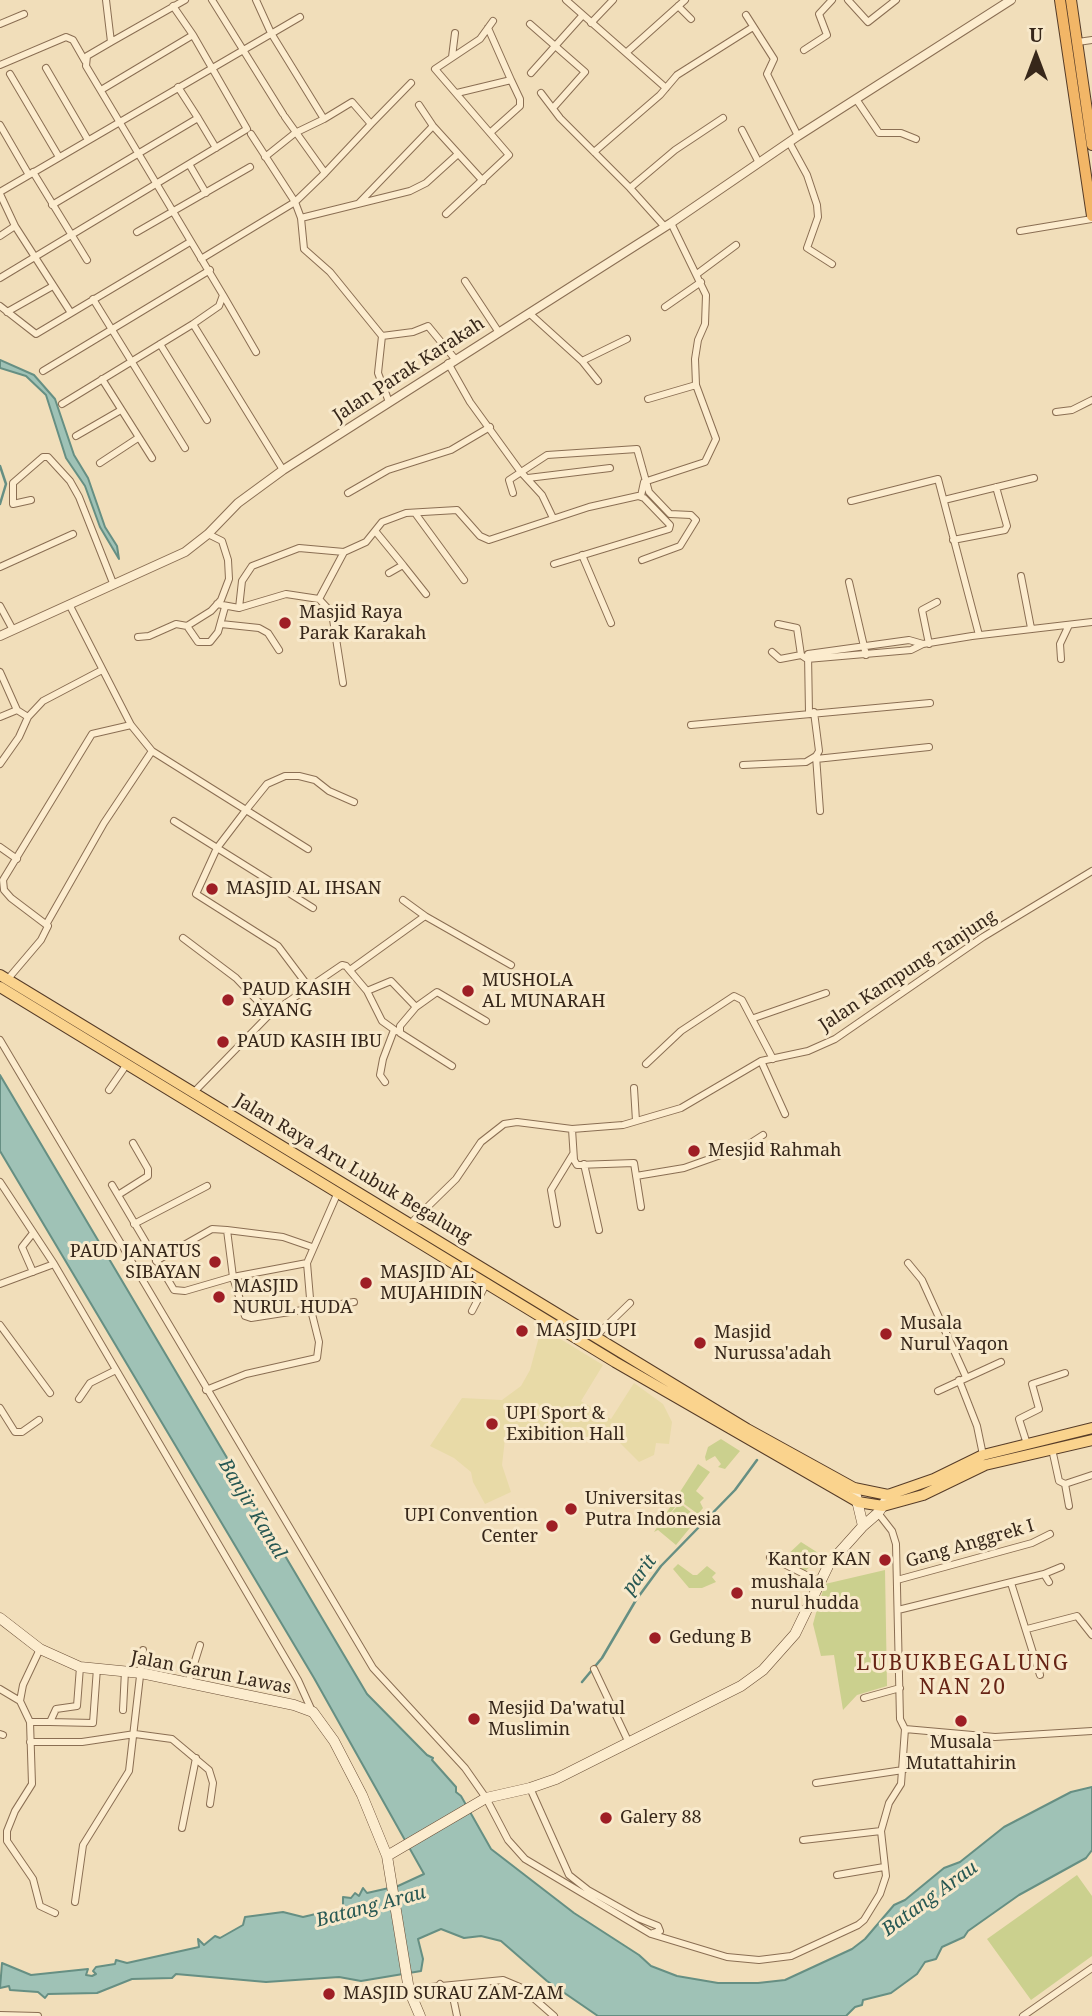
<!DOCTYPE html>
<html>
<head>
<meta charset="utf-8">
<style>
  body { margin:0 }
  #map { position:relative; width:1092px; height:2016px; overflow:hidden; background:#f1deba; font-family:"Noto Serif",serif }
  canvas { display:block }
  .north { position:absolute; left:1001px; top:21px; width:70px; height:70px; -webkit-text-stroke:5px #f8e9cb; paint-order:stroke; rotate:0deg; font-size:19px; font-weight:700; line-height:28px; text-align:center; color:#37271a }
  .north::after { content:''; display:block; margin:auto; width:24px; height:32px; background:#37271a; clip-path:polygon(50% 0,100% 100%,50% 72%,0 100%) }
</style>
</head>
<body>
<div id="map">
<canvas width="1092" height="2016"></canvas>
<div class="north">U</div>
</div>
<script>
const ctx = document.querySelector('canvas').getContext('2d');
ctx.lineJoin = 'round';
function paint(path, color) { ctx.fillStyle = color; ctx.fill(path, 'evenodd'); }
const shape = rows => new Path2D(rows.map(r => 'M' + r).join(''));
function strokePath(path, color, width, dash) { ctx.strokeStyle = color; ctx.lineWidth = width; ctx.lineCap = dash ? 'butt' : 'round'; ctx.setLineDash(dash || []); ctx.stroke(path); }
function label(font, color, halo, rows, align = 'center') {
  ctx.font = font + ' "Noto Serif",serif'; ctx.lineWidth = 6; ctx.setLineDash([]); ctx.textBaseline = 'middle'; ctx.strokeStyle = halo; ctx.fillStyle = color; for (const [text, x, y, turn = 0] of rows) {
    ctx.save(); ctx.translate(x, y); ctx.rotate((+turn || 0) * Math.PI / 180); ctx.textAlign = isNaN(turn) ? turn : align; if (halo) ctx.strokeText(text, 0, 0); ctx.fillText(text, 0, 0); ctx.restore();
  }
}
const farmland = shape([
  [549,1332,603,1365,581,1401,611,1419,634,1383,663,1404,672,1422,669,1444,656,1443,654,1455,639,1462,617,1440,596,1440,574,1433,555,1432,535,1438,511,1434,505,1439,502,1465,511,1492,485,1504,473,1482,471,1472,454,1458,430,1446,462,1398,502,1400,521,1386,530,1370,540,1333]
]);
const green = shape([
  [721,1439,740,1451,725,1469,718,1467,721,1464,715,1456,706,1461,705,1457,708,1447],
  [698,1464,710,1472,696,1491,704,1498,700,1502,703,1508,698,1514,680,1501,659,1527,680,1503,698,1518,676,1545,658,1530,654,1532],
  [801,1542,823,1556,804,1572,785,1557],
  [678,1564,693,1575,697,1575,707,1566,716,1573,712,1577,716,1582,702,1588,689,1588,673,1569],
  [885,1570,887,1686,857,1695,843,1710,834,1655,821,1656,813,1624,816,1613,825,1584],
  [1077,1875,1092,1896,1092,1956,1031,2000,987,1939]
]);
const water = shape([
  [0,360,34,375,55,399,74,455,88,478,105,527,117,546,119,559,100,527,85,486,66,458,46,395,26,376,0,368,0,360],
  [0,1075,367,1694,427,1755,433,1758,432,1760,456,1787,456,1792,461,1796,491,1849,574,1913,639,1955,651,1966,677,1976,718,1983,758,1983,785,1980,852,1949,865,1939,894,1905,905,1900,944,1868,960,1862,1004,1827,1071,1792,1092,1787,1092,1850,1086,1858,1019,1895,968,1931,964,1937,942,1947,936,1959,925,1962,917,1974,891,1993,863,2000,862,2005,855,2007,846,2016,598,2016,547,1981,501,1941,481,1936,464,1938,441,1929,418,1939,423,1959,421,1971,361,1981,339,1977,266,1982,176,1974,172,1978,132,1979,97,1993,48,1994,45,1998,38,1992,10,1990,9,1986,0,1988,2,1963,31,1975,88,1969,86,1975,92,1976,96,1974,93,1971,96,1967,115,1964,116,1960,127,1963,199,1947,198,1939,204,1945,215,1936,220,1938,243,1925,245,1917,283,1912,303,1917,324,1912,332,1914,343,1907,343,1897,351,1898,355,1893,359,1896,363,1888,367,1893,398,1886,424,1874,314,1678,0,1151,0,1075]
]);
const stream = shape([
  [0,466,6,484,0,504],
  [582,1682,602,1658,636,1600,661,1566,735,1490,757,1460]
]);
const minor = shape([
  [106,0,111,42,87,56,86,66,223,295,219,306,193,324,283,470],
  [212,0,283,114],
  [256,0,271,33,324,119,295,133,265,157],
  [566,0,666,88],
  [848,0,868,22,896,0],
  [173,6,193,35],
  [678,6,691,19],
  [746,15,774,59,767,74,798,136],
  [591,23,613,0],
  [0,24,24,14],
  [530,24,585,72,553,108],
  [488,28,511,80],
  [111,42,185,0],
  [1078,42,1092,40],
  [804,50,827,35,819,14,832,0],
  [627,52,685,0],
  [452,57,455,33],
  [0,65,66,37,73,40,85,61],
  [46,68,88,140],
  [531,73,582,16],
  [10,74,59,157],
  [178,87,198,118],
  [457,93,511,80,520,99,520,106,491,132],
  [541,93,560,118,630,188],
  [856,99,879,133,901,133,916,139],
  [419,105,433,126,483,181],
  [285,117,325,173,371,124],
  [324,119,352,102,371,124,411,83],
  [0,125,29,175],
  [742,130,759,163],
  [251,134,295,202,325,173],
  [789,142,807,175,817,205,818,217,807,248,832,264],
  [594,152,660,95,677,75,753,27],
  [189,164,206,193],
  [33,172,87,260],
  [0,192,300,17],
  [0,194,15,226,71,313],
  [359,203,433,126],
  [52,205,198,118,216,148],
  [446,214,509,155,435,69,480,39,493,21],
  [301,218,410,191,426,183,458,154],
  [665,227,630,188,675,150,723,118],
  [1020,231,1092,219],
  [137,232,250,167],
  [0,236,15,226],
  [201,259,295,202,301,218,304,249,330,272,382,336,378,373,389,402],
  [697,274,736,245],
  [0,278,247,129,193,35,101,90],
  [465,281,498,331],
  [223,295,256,352],
  [93,299,185,448],
  [0,306,36,334,190,242],
  [665,307,701,282],
  [7,312,53,286],
  [529,313,582,361,627,339],
  [382,336,413,332,428,326,455,359],
  [160,344,207,420],
  [582,361,598,381],
  [448,363,470,402,520,471,542,495,553,518],
  [43,371,210,270],
  [102,379,152,458],
  [648,399,696,385],
  [62,404,193,324],
  [1056,412,1072,410,1092,400],
  [76,436,121,410],
  [100,463,138,438],
  [528,478,610,468],
  [348,493,388,470,451,450,490,427],
  [513,493,509,480,547,455,637,449,649,492,670,514,691,515,696,520,680,546,642,560],
  [641,496,644,482,705,462,716,439,696,385,695,359,698,340,705,324,706,295,671,223],
  [31,500,13,504,13,483,43,457,48,457,70,481,79,497,113,583],
  [944,500,1034,478],
  [851,501,938,479,979,635],
  [415,513,464,580],
  [376,532,403,565,389,573],
  [953,540,1005,530,1007,526,996,487],
  [582,555,611,623],
  [403,565,426,594],
  [0,567,73,534],
  [1021,576,1031,628],
  [849,582,866,655],
  [319,599,344,552,366,542,382,522,406,513,457,510,480,536,489,540,589,507,638,496,644,498,670,525,669,529,554,564],
  [69,604,131,725,152,751,246,810,217,848,196,894,278,946,308,986],
  [217,604,239,608,286,594,319,599,332,613,343,683],
  [0,606,13,630],
  [239,608,242,581,252,566,299,548,344,552],
  [221,624,259,628,268,633,279,650],
  [778,624,797,628,801,655,807,659],
  [187,626,198,642,210,642,218,632,225,607],
  [138,637,149,636,176,624,187,626,211,611,221,600,229,579,228,560,222,541,208,534],
  [929,644,922,610,937,602],
  [772,652,780,659,801,655],
  [807,659,911,650,923,644,972,636,1092,622],
  [1061,659,1060,644,1069,625],
  [0,672,17,710,28,717],
  [809,713,808,654,909,640,923,644],
  [0,717,17,710],
  [691,725,930,703],
  [816,756,820,811],
  [816,759,929,747],
  [0,764,19,737,28,717,43,701,102,670],
  [743,765,806,762,816,756,819,751,814,712],
  [174,821,313,908],
  [0,847,17,859],
  [308,849,246,810,267,784,285,776,299,776,315,780,329,791,354,802],
  [425,916,511,965],
  [47,923,104,823,152,751],
  [183,938,236,978,270,1014],
  [350,970,425,916,403,900],
  [7,980,41,940,48,926,11,898,4,890,3,880,92,734,131,725],
  [367,991,382,1021,396,1031],
  [416,1007,400,1026,400,1033,452,1066],
  [754,1018,826,993],
  [0,1040,373,1668,465,1768,486,1798,508,1840,525,1859,651,1934,727,1957,759,1960,791,1956,858,1925,864,1920,880,1894,886,1876,881,1831,889,1803,901,1784,905,1729,900,1719,896,1544,892,1531,878,1513],
  [761,1061,785,1114],
  [646,1064,681,1031,734,996,742,1000,773,1059],
  [385,1082,380,1075,383,1059,394,1030],
  [634,1088,636,1121],
  [109,1090,127,1064],
  [194,1092,270,1014,342,965,346,966,367,991,391,981,416,1007,437,992,486,1021],
  [572,1129,574,1160,577,1165,634,1163,641,1207],
  [584,1164,599,1230],
  [636,1176,684,1168,746,1146,763,1135],
  [0,1182,54,1264,298,1680,312,1711],
  [112,1185,174,1290,185,1291,233,1277,307,1263],
  [118,1195,148,1176,148,1169,133,1143],
  [134,1224,207,1186],
  [410,1224,456,1179,481,1142,504,1124,517,1122,572,1129,623,1125,681,1108,761,1061,808,1051,835,1039,983,937,1092,871],
  [557,1224,551,1190,573,1154],
  [33,1233,22,1247,33,1272],
  [312,1247,283,1237,227,1230,233,1277,245,1316,251,1318,354,1302],
  [156,1261,212,1229,227,1230],
  [908,1263,922,1280,966,1377],
  [0,1284,54,1264],
  [472,1311,487,1282],
  [0,1325,50,1393],
  [595,1337,630,1303],
  [959,1380,977,1426,983,1455],
  [206,1390,246,1374,317,1358,319,1342,311,1310,307,1263,338,1192],
  [938,1391,1001,1362],
  [79,1399,90,1383,114,1371],
  [0,1408,15,1432,22,1432,39,1420],
  [1027,1444,1019,1419,1039,1409,1032,1384,1065,1373],
  [1052,1449,1059,1481,1065,1484],
  [1069,1506,1065,1484,1092,1475],
  [770,1557,820,1582],
  [1044,1574,1061,1567],
  [897,1580,1032,1543,1050,1534],
  [1011,1583,1040,1675],
  [898,1610,1044,1574,1049,1582],
  [1027,1629,1077,1616,1092,1635],
  [594,1669,629,1743],
  [188,1683,200,1645],
  [0,1689,20,1701,30,1722,32,1784,15,1811,7,1831,7,1841,33,1879,40,1906,55,1913],
  [864,1698,900,1688],
  [20,1701,23,1685,40,1649],
  [123,1710,125,1671],
  [30,1722,50,1722,56,1709,77,1706,80,1667],
  [50,1722,93,1723,97,1668],
  [905,1729,995,1737,1092,1731],
  [0,1734,3,1735],
  [30,1742,82,1742,135,1734,172,1739,209,1770,213,1783,210,1804],
  [816,1783,903,1770],
  [530,1788,569,1875,588,1890,638,1918,658,1926,660,1931,653,1933],
  [182,1828,196,1758],
  [803,1840,881,1831],
  [837,1875,884,1867],
  [75,1902,83,1845,129,1771,143,1650],
  [440,1984,453,1997,457,2016],
  [415,2003,421,1988,503,1980,522,1988,554,2016],
  [0,2015,38,2016],
  [1023,2016,1092,1968]
]);
const tertiary = shape([
  [0,636,185,552,208,534,238,503,283,470,671,223,798,136,1011,0]
]);
const secondary = shape([
  [854,1488,863,1526],
  [0,1618,40,1649,80,1667,141,1673,294,1705,313,1712,334,1741,362,1795,387,1856,409,1990,420,2016],
  [387,1856,486,1798,530,1788,556,1779,741,1686,763,1670,795,1634,829,1564,863,1526,878,1513,885,1502]
]);
const primary = shape([
  [0,975,747,1429,854,1488,888,1495,934,1479,983,1455,1092,1428],
  [0,987,615,1362,858,1502,883,1506,923,1495,985,1465,1092,1440]
]);
const trunk = shape([
  [1060,0,1092,216],
  [1071,0,1092,145]
]);
const markers = [
  [285,623,7,"#9e1e25"],
  [212,889,7,"#9e1e25"],
  [468,991,7,"#9e1e25"],
  [228,1000,7,"#9e1e25"],
  [223,1042,7,"#9e1e25"],
  [694,1151,7,"#9e1e25"],
  [215,1262,7,"#9e1e25"],
  [366,1283,7,"#9e1e25"],
  [219,1297,7,"#9e1e25"],
  [522,1331,7,"#9e1e25"],
  [886,1334,7,"#9e1e25"],
  [700,1343,7,"#9e1e25"],
  [492,1424,7,"#9e1e25"],
  [571,1509,7,"#9e1e25"],
  [552,1526,7,"#9e1e25"],
  [885,1560,7,"#9e1e25"],
  [737,1593,7,"#9e1e25"],
  [655,1638,7,"#9e1e25"],
  [474,1719,7,"#9e1e25"],
  [961,1721,7,"#9e1e25"],
  [606,1818,7,"#9e1e25"],
  [329,1994,7,"#9e1e25"]
];
const streetNames = [
  ["Jalan Parak Karakah",409,370,-33],
  ["Jalan Kampung Tanjung",908,971,-33],
  ["Jalan Raya Aru Lubuk Begalung",353,1169,31],
  ["Gang Anggrek I",970,1544,-16],
  ["Jalan Garun Lawas",211,1673,11]
];
const poiNames = [
  ["Masjid Raya",299,613],
  ["Parak Karakah",299,634],
  ["MASJID AL IHSAN",226,889],
  ["MUSHOLA",482,981],
  ["AL MUNARAH",482,1002],
  ["PAUD KASIH",242,990],
  ["SAYANG",242,1011],
  ["PAUD KASIH IBU",237,1042],
  ["Mesjid Rahmah",708,1151],
  ["PAUD JANATUS",201,1252,"right"],
  ["SIBAYAN",201,1273,"right"],
  ["MASJID AL",380,1273],
  ["MUJAHIDIN",380,1294],
  ["MASJID",233,1287],
  ["NURUL HUDA",233,1308],
  ["Musala",900,1324],
  ["Nurul Yaqon",900,1345],
  ["MASJID UPI",536,1331],
  ["Masjid",714,1333],
  ["Nurussa'adah",714,1354],
  ["UPI Sport &",506,1414],
  ["Exibition Hall",506,1435],
  ["Universitas",585,1499],
  ["Putra Indonesia",585,1520],
  ["UPI Convention",538,1516,"right"],
  ["Center",538,1537,"right"],
  ["Kantor KAN",871,1560,"right"],
  ["mushala",751,1583],
  ["nurul hudda",751,1604],
  ["Gedung B",669,1638],
  ["Mesjid Da'watul",488,1709],
  ["Muslimin",488,1730],
  ["Musala",961,1743,"center"],
  ["Mutattahirin",961,1764,"center"],
  ["Galery 88",620,1818],
  ["MASJID SURAU ZAM-ZAM",343,1994]
];
const waterNames = [
  ["Banjir Kanal",252,1509,59],
  ["parit",640,1575,-54],
  ["Batang Arau",930,1899,-36],
  ["Batang Arau",371,1907,-15]
];
const quarterNames = [
  ["LUBUKBEGALUNG",963,1664],
  ["NAN 20",963,1688]
];
paint(farmland, '#e8daa7');
paint(green, '#cbd08e');
paint(water, '#9fc2b6');
strokePath(water, '#668f83', 2);
strokePath(stream, '#668f83', 2.5);
strokePath(minor, '#8a6e53', 8);
strokePath(tertiary, '#8a6e53', 10);
strokePath(secondary, '#6b4f37', 11);
strokePath(primary, '#563c28', 12);
strokePath(trunk, '#563c28', 12);
strokePath(minor, '#fcecce', 6);
strokePath(tertiary, '#fcecce', 8);
strokePath(secondary, '#fcecce', 10);
strokePath(primary, '#fad38d', 10);
strokePath(trunk, '#f2b667', 10);
for (const [x, y, r, color] of markers) { const dot = new Path2D(); dot.arc(x, y, r, 0, 2 * Math.PI); ctx.fillStyle = color; ctx.fill(dot); strokePath(dot, '#f8e9cb', 2.5); }
label('18px', '#37271a', '#f8e9cb', streetNames);
label('18px', '#37271a', '#f8e9cb', poiNames, 'left');
label('italic 19px', '#275853', '#f8e9cb', waterNames);
ctx.letterSpacing = '2px';
label('21px', '#672315', '#f8e9cb', quarterNames);
ctx.letterSpacing = '0px';
</script>
</body>
</html>
